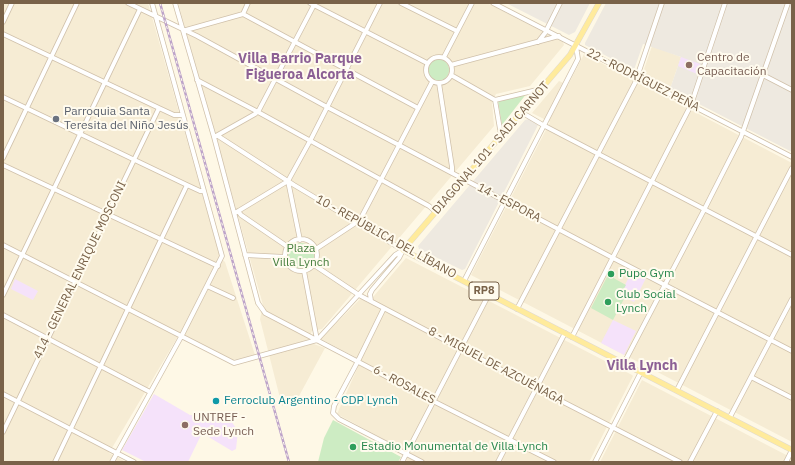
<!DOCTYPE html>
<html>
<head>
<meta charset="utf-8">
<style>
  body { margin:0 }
  #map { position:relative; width:795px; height:465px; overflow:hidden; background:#fef8e6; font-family:"IBM Plex Sans",sans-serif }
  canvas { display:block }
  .frame { position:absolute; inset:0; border:4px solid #796249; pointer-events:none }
</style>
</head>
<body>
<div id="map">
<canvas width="795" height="465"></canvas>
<div class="frame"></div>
</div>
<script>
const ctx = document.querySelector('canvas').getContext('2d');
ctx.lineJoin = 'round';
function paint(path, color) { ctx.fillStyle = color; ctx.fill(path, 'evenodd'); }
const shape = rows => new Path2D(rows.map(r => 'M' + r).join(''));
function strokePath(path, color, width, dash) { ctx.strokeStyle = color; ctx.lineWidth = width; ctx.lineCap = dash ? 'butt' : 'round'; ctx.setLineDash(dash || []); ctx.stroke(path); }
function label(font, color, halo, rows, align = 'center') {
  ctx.font = font + ' "IBM Plex Sans",sans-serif'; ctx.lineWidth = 4; ctx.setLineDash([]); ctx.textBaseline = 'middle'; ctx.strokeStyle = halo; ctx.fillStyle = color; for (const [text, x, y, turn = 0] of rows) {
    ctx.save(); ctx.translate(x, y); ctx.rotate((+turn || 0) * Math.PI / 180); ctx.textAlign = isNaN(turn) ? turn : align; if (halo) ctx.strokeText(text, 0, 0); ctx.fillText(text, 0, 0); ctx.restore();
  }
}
const residential = shape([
  [3,3,148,3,220,257,225,262,255,355,254,356,233,360,180,333,109,453,126,462,3,462],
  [178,3,487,3,563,42,564,45,530,86,496,94,492,102,494,126,322,329,312,331,309,338,311,343,325,348,299,396,282,406,260,319,263,305],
  [652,46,681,57,670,89,642,75],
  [584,54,792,163,792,442,471,275,550,122,532,113,559,81,568,85],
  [406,258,632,375,633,376,589,462,405,462,409,453,337,414,361,360,321,339,361,298,368,303],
  [642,380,792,458,792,462,600,462]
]);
const industrial = shape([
  [506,3,590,3,575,32,569,35],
  [606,3,792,3,792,152,670,89,681,57,643,44,634,70,585,45,585,43],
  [529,119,538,125,465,269,462,270,419,249,418,246,525,120]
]);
const education = shape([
  [681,57,700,64,697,74,678,66],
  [632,271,646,278,634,302,620,295],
  [15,279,38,291,33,300,11,289],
  [613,320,636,331,624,355,601,343],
  [154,394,190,415,229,418,238,431,236,449,232,451,202,433,188,462,146,462,122,450]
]);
const green = shape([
  '427 70a11 11 0 1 1 22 0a11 11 0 1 1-22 0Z',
  [527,93,502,125,498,101],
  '288 256a13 13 0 1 1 26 0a13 13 0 1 1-26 0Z',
  [608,275,626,285,621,294,625,297,613,320,591,308],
  [333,420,401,457,398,462,318,462,324,438]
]);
const minor = shape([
  [128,3,197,36,327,107,613,258,792,351],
  [175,3,214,137,258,303,263,310,265,313,433,401,554,462],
  [310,3,427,63],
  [401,3,457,31],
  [493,3,792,157],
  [243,14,418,108],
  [3,22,12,3],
  [186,30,243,14,248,3],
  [3,34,159,108,174,115,183,115],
  [538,42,545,33,560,3],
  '426 70a13 13 0 1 1 26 0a13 13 0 1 1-26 0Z',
  [444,57,472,3],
  [451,65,559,36],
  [451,75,495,100,541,89],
  [763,75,792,90],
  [197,80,258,112,429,206,436,212],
  [439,83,452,167,452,173],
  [3,97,187,185,200,191,204,191],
  [495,100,501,135],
  [521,112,543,125,792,255],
  [216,136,255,114,259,110,315,3],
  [218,136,294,185,403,250],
  [3,158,77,3],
  [3,165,218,266],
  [288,181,300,240],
  [238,211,241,215,288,247],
  [235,213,288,181,310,141,380,3],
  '285 255a16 16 0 1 1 32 0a16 16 0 1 1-32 0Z',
  [3,245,234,363,317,340,395,255,403,250],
  [316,249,357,222,361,218,432,82],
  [245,255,285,257],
  [314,265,359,295,536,388,680,462],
  [304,271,317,340],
  [464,281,578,59,576,46],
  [207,286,233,298],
  [3,295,140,9],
  [371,301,370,294,372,290,399,258,403,250],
  [384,308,358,361,334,406,333,413,339,419,422,462],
  [517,309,635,83,662,3],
  [3,315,150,392],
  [572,337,691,105,725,3],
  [624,363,704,210,741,137,788,3],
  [751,377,792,398],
  [677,390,792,168],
  [3,394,134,462],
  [730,417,792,299],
  [3,432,159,108],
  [55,462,187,185],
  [112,462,181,337,222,256,152,3],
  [402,462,489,294],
  [498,462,565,333],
  [595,462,641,372],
  [690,462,717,411],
  [786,462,792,450]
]);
const major = shape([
  [599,3,570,55,403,250,792,450]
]);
const rail = shape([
  [160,3,289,462]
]);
const markers = [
  [689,65,4,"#8d6e63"],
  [56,119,4,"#6b7280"],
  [611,274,4,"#2e9e5b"],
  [608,302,4,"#2e9e5b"],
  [216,401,4,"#0f9aa8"],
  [185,425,4,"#8d6e63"],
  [353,447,4,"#2e9e5b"]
];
const shields = [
  [484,291,30]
];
const shieldNames = [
  ["RP8",484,291]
];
const educationNames = [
  ["Centro de",697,58],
  ["Capacitación",697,72],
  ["UNTREF -",193,418],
  ["Sede Lynch",193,432]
];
const streetNames = [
  ["22 - RODRÍGUEZ PEÑA",643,80,27],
  ["DIAGONAL 101 - SADI CARNOT",491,148,-49],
  ["14 - ESPORA",509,203,28],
  ["10 - REPÚBLICA DEL LÍBANO",386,237,29],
  ["414 - GENERAL ENRIQUE MOSCONI",80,270,-64],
  ["8 - MIGUEL DE AZCUÉNAGA",496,366,28],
  ["6 - ROSALES",404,385,28]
];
const worshipNames = [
  ["Parroquia Santa",64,112],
  ["Teresita del Niño Jesús",64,126]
];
const parkNames = [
  ["Plaza",301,249],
  ["Villa Lynch",301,263]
];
const leisureNames = [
  ["Pupo Gym",619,274],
  ["Club Social",616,295],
  ["Lynch",616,309],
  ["Estadio Monumental de Villa Lynch",361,447]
];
const cultureNames = [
  ["Ferroclub Argentino - CDP Lynch",224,401]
];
const quarterNames = [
  ["Villa Barrio Parque",300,59],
  ["Figueroa Alcorta",300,75],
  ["Villa Lynch",642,366]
];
paint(residential, '#f6ecd4');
paint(industrial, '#eee9e0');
paint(education, '#f5e2fa');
paint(green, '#cdecc3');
strokePath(minor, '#d0c1ab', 5.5);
strokePath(major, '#dfd9d3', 6);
strokePath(minor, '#fff', 4);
strokePath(major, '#ffeb9c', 5);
strokePath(rail, '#bda3c9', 2.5);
strokePath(rail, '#fffbee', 1, [3]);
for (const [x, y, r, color] of markers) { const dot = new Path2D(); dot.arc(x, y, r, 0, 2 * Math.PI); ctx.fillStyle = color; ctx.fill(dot); strokePath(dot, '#fffbee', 1.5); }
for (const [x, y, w] of shields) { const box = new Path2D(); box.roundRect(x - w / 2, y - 9, w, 18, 3); ctx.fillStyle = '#fffbee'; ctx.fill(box); strokePath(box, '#796249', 1); }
label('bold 11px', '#796249', null, shieldNames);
label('12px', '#785e54', '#fffbee', educationNames, 'left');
label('12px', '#796249', '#fffbee', streetNames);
label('12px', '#5b616d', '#fffbee', worshipNames, 'left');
label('12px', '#488040', '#fffbee', parkNames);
label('12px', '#27864d', '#fffbee', leisureNames, 'left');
label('12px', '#0d838f', '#fffbee', cultureNames, 'left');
label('bold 14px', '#8c6095', '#fffbee', quarterNames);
</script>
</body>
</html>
